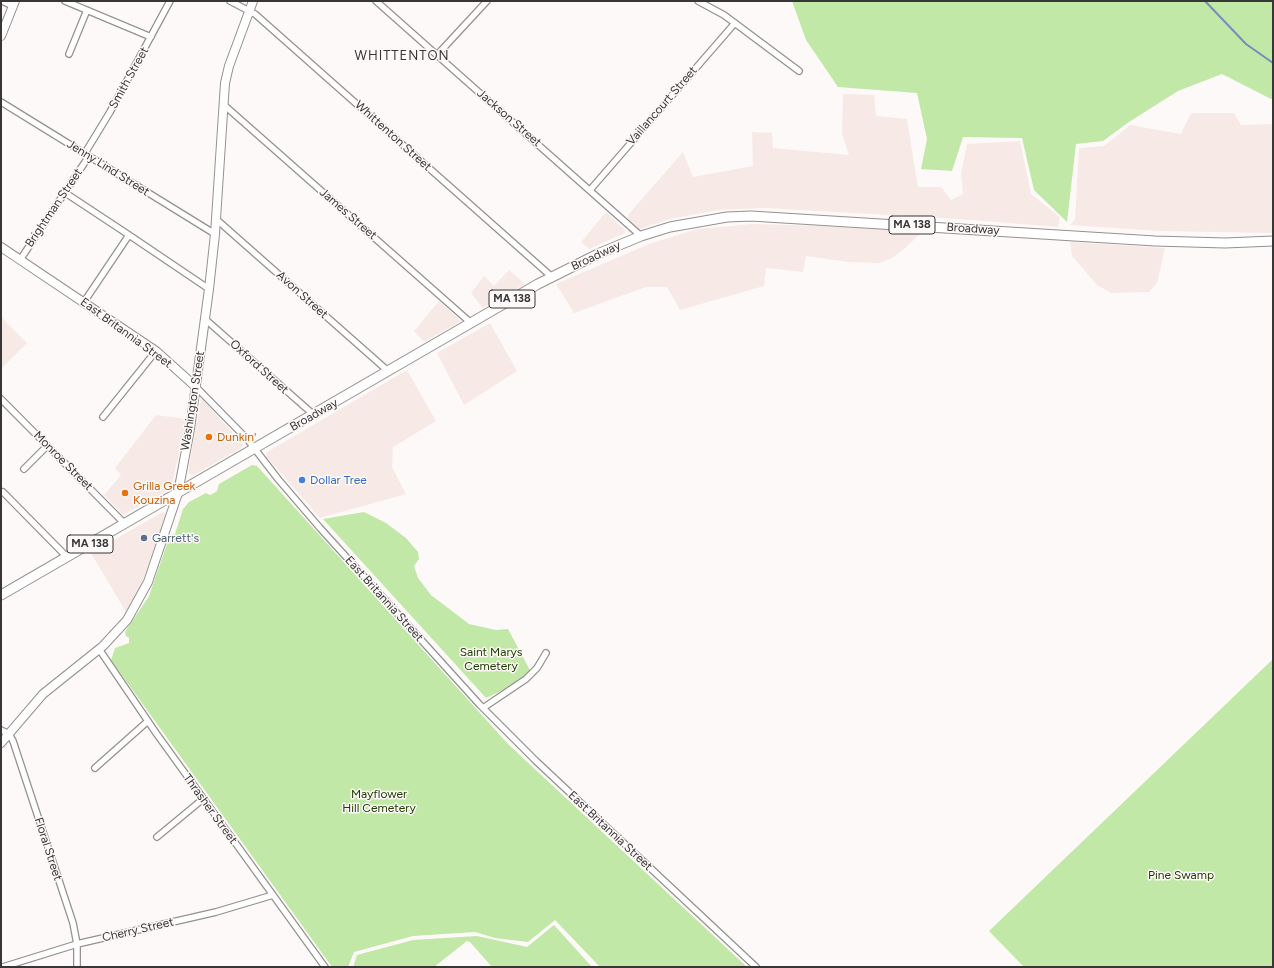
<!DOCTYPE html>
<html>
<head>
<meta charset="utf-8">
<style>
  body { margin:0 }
  #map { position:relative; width:1274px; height:968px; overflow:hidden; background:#fdf9f8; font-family:Figtree,sans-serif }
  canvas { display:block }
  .frame { position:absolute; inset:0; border:2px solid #383636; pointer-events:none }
</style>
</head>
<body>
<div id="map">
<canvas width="1274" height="968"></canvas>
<div class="frame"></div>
</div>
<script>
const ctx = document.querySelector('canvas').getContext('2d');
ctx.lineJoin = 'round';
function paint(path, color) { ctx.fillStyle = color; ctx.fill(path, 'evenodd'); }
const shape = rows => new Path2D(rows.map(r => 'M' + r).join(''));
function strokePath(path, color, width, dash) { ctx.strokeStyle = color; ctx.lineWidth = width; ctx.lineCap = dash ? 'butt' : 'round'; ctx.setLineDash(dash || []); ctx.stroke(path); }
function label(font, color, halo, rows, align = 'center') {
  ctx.font = font + ' Figtree,sans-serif'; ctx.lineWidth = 3; ctx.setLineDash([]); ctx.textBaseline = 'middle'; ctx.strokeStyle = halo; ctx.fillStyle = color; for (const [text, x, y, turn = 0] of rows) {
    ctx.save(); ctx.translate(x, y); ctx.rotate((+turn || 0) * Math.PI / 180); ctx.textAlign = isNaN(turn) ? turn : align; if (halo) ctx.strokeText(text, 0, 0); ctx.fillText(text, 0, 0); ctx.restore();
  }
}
const built = shape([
  [843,94,874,95,876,116,907,119,918,187,941,187,951,200,963,194,961,173,967,144,1020,141,1031,194,1060,217,1058,227,958,219,765,208,719,210,670,219,628,233,628,215,683,152,693,177,753,166,752,132,772,133,773,148,849,155,842,134],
  [1191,113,1234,113,1241,125,1273,124,1273,233,1159,231,1070,225,1075,219,1079,148,1104,146,1130,125,1181,134],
  [606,212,625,230,625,233,589,249,581,242],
  [753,224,826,226,922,232,905,248,892,258,879,263,848,262,806,256,803,272,766,268,764,286,680,310,667,287,646,287,574,313,556,284,649,244,697,229],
  [1070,242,1165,248,1157,283,1149,292,1111,293,1097,285,1072,256],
  [509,270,525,284,483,308,471,293,484,276,494,286],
  [439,301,461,321,424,342,414,331],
  [1,317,27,343,1,369],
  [490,323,517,371,464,405,437,353],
  [407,370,436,421,393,447,392,467,406,494,320,518,266,456,267,452],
  [201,398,243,444,241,448,192,476,188,472],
  [156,415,186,419,179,455,171,486,168,490,123,515,104,495,121,475,115,468],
  [164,512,166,516,141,585,126,612,91,553,161,513]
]);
const green = shape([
  [792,1,1273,1,1273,100,1222,74,1178,91,1129,122,1103,141,1076,144,1067,222,1034,190,1022,138,963,137,952,171,921,169,927,139,917,93,838,87,806,40],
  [252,465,257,466,508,744,747,967,600,967,555,920,528,942,495,938,475,932,413,936,354,952,348,967,332,967,111,660,115,648,129,643,129,638,126,636,125,632,149,596,170,535,175,534,183,509,189,502,206,493,210,495,214,493,217,491,219,484],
  [364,512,386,523,406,538,418,552,419,559,414,566,418,578,431,595,469,624,496,630,508,629,531,672,518,683,486,698,323,519],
  [1273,659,1273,967,1024,967,989,931],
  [554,925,592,967,492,967,470,942,467,941,434,967,353,967,357,955,413,940,477,936,527,947]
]);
const stream = shape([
  [1205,1,1246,44,1273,63]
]);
const street = shape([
  [2,1,13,6],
  [65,1,151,37],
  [230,1,255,14,552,277],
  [376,1,641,236],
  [698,1,724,15,799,71],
  [69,54,87,10],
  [437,55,487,1],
  [1,102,215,234],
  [224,105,471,323],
  [85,153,110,112,170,1],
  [590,190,735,23],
  [64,192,129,235],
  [216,219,388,371],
  [20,260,89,156],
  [84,302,129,235,209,289],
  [205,319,314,415],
  [196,387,248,440,278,479,320,528,480,705,536,761,756,967],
  [1,399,125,524],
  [103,417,156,351],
  [24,469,47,446],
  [3,492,67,557],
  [99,649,156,733,325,967],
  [483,708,526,679,537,668,546,653],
  [1,730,9,734,13,741,73,923,77,944,77,967],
  [95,768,148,721],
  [157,837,203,799],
  [3,967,77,944,216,912,273,895]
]);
const secondary = shape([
  [1,36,15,1],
  [1,247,156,351,196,387],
  [1,743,43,694,103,646,127,620,148,582,178,493,190,429,209,289,215,234,225,83,229,66,253,1]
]);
const primary = shape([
  [1,595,538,284,600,253,641,236,670,227,727,217,751,216,1155,241,1225,243,1273,241]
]);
const markers = [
  [209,437,4,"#e8710a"],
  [302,480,4,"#3f7fe0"],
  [125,493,4,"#e8710a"],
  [144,538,4,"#5c6f8a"]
];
const shields = [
  [912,225,46],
  [512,299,46],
  [90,544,46]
];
const shieldNames = [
  ["MA 138",912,225],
  ["MA 138",512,299],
  ["MA 138",90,544]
];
const streetNames = [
  ["Smith Street",129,78,-61],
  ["Vaillancourt Street",662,106,-49],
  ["Jackson Street",509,118,41],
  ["Whittenton Street",393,136,42],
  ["Jenny Lind Street",108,168,32],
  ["Brightman Street",54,208,-56],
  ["James Street",348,214,41],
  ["Broadway",973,229,4],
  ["Broadway",596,256,-25],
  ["Avon Street",302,295,42],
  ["East Britannia Street",126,333,36],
  ["Oxford Street",259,367,42],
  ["Washington Street",193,401,-81],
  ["Broadway",314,415,-30],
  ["Monroe Street",63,461,45],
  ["East Britannia Street",384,599,48],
  ["Thrasher Street",210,809,54],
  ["East Britannia Street",610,831,43],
  ["Floral Street",48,849,72],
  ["Cherry Street",138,930,-13]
];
const foodNames = [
  ["Dunkin'",217,437],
  ["Grilla Greek",133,486],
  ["Kouzina",133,500]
];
const shopNames = [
  ["Dollar Tree",310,480]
];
const serviceNames = [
  ["Garrett's",152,538]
];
const parkNames = [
  ["Saint Marys",491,652],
  ["Cemetery",491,666],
  ["Mayflower",379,794],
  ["Hill Cemetery",379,808],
  ["Pine Swamp",1181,875]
];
const neighbourhoodNames = [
  ["WHITTENTON",402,56]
];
paint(built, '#f7eae6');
paint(green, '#c1e8a7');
strokePath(stream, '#758eba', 2);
strokePath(street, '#959190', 8);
strokePath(secondary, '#959190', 10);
strokePath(primary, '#959190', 11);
strokePath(street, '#fff', 5.5);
strokePath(secondary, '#fff', 8);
strokePath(primary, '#fff', 9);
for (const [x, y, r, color] of markers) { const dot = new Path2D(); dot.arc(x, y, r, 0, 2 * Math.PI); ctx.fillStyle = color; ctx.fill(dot); strokePath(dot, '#fdf9f8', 1.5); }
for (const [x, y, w] of shields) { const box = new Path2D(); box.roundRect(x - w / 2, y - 9, w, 18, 3); ctx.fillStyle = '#fdf9f8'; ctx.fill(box); strokePath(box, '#383636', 1); }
label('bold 11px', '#383636', null, shieldNames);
label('12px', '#383636', '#fdf9f8', streetNames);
label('12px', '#c56008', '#fdf9f8', foodNames, 'left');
label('12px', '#366cbe', '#fdf9f8', shopNames, 'left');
label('12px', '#4e5e75', '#fdf9f8', serviceNames, 'left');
label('12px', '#203d00', '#fdf9f8', parkNames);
ctx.letterSpacing = '1px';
label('13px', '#383636', '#fdf9f8', neighbourhoodNames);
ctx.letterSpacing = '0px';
</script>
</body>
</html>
